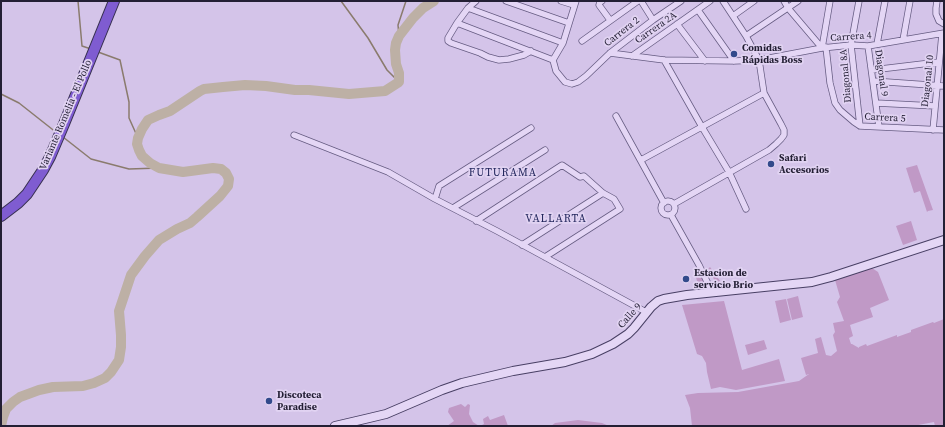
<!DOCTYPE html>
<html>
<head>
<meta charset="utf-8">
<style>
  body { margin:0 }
  #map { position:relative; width:945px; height:427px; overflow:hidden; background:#d4c4e9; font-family:"Source Serif 4",serif }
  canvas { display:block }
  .frame { position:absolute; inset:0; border:2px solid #231f34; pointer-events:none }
</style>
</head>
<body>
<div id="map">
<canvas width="945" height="427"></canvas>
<div class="frame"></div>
</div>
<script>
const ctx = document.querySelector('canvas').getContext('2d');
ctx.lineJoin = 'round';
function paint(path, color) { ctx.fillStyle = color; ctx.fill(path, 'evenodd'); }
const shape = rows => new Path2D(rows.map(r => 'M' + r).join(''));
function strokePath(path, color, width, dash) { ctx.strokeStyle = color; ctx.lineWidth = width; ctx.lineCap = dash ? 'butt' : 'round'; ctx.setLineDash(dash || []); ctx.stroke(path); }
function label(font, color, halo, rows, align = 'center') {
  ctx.font = font + ' "Source Serif 4",serif'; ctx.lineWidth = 3.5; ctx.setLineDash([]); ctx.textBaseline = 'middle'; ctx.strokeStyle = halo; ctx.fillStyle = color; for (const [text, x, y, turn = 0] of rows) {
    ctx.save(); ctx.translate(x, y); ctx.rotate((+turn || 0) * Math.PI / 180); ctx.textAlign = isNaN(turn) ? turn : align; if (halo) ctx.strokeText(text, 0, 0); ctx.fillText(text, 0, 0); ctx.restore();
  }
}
const green = shape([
  [917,165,933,210,928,211,927,212,920,191,914,193,906,168],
  [911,221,917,240,903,245,896,226],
  [710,267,723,285,723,288,719,287,715,281,708,269],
  [872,268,878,272,889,300,870,308,873,317,850,325,853,336,849,338,851,344,852,344,859,348,859,347,866,344,867,346,897,335,897,337,911,332,911,330,933,322,934,323,944,319,944,426,935,426,934,422,913,426,692,426,690,408,685,395,698,393,738,392,799,381,809,374,806,375,801,358,818,353,815,339,821,337,826,355,831,356,837,351,833,335,835,332,833,323,844,321,837,302,840,297,835,280],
  [698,272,701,272,707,285,704,289,697,281,696,277],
  [798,296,803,317,792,320,787,299],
  [786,299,791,320,780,323,775,301],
  [724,301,742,370,779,359,785,381,736,390,720,387,711,389,707,372,706,363,702,356,697,354,682,305],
  [764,340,767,349,748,355,745,345],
  [461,404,465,407,468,404,470,405,469,414,473,422,479,426,447,426,454,421,448,412,449,408],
  [504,415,508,426,480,426,484,424,483,419,488,416,490,420],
  [578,420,602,423,609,426,551,426,555,423]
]);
const stream = shape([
  [78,1,82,46,91,49],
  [341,1,368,38,387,70,399,82],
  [399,36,398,25,406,1],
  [98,52,120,60,129,102,129,118,138,138],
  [1,94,19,103,57,133],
  [63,137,91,159,129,169,159,168]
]);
const river = shape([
  [1,426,3,417,6,409,13,402,20,397,39,390,53,387,83,386,94,383,105,378,111,372,119,360,121,347,121,335,119,311,131,275,145,256,159,240,177,229,190,223,197,217,220,196,228,186,229,179,226,173,221,169,213,168,183,172,159,168,150,163,142,156,139,150,137,144,138,138,142,129,148,120,159,115,170,111,200,91,204,89,223,87,245,85,266,86,295,90,309,90,349,94,385,91,399,82,399,73,396,64,395,50,396,43,399,36,413,18,423,8,434,1]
]);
const street = shape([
  [476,1,468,8,457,23,448,38,448,41,451,43,480,53,488,57,499,60,509,59,524,55,531,51],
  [506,1,569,23],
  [561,1,574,5],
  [576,1,563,43,553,60,556,71,565,82,572,84,578,82,586,76,610,53,653,20,681,1],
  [602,1,600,2,599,5,610,20],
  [641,1,653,20],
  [784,1,788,8,822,48],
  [859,1,851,45,860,126],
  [937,1,936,8,936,14,939,21,944,24],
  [468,8,563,43],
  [698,10,734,61],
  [733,16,754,1],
  [457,23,553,60],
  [677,24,705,61],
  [746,36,798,1],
  [903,40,910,1],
  [582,41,638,1],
  [877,44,885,1],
  [868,46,879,127],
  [826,47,830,83,835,103,840,110,854,122,860,126,944,130],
  [822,48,830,1],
  [610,53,664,60,734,61,759,60,822,48,851,45,868,46,944,33],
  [632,56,710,1],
  [664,60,702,127,729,172,746,209],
  [872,70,939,62],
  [873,81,944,86],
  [876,103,935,106],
  [616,116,664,203],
  [933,130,942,34],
  [294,135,388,172,435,199,497,231,646,312],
  [641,160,764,93],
  [435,199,439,186,531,128],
  '661 208a7 7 0 1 1 14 0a7 7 0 1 1-14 0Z',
  [674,204,769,150,776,144,781,139,784,135,784,130,781,124,764,93,759,60,746,36,723,1],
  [453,208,545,150],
  [671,215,699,265,712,292],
  [476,221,562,165,580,177,584,176,603,193,614,199,620,209,545,257],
  [522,245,603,193]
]);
const secondary = shape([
  [335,426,365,419,386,414,442,390,462,383,513,371,565,362,592,354,613,344,628,334,634,328,651,307,658,301,664,299,687,295,812,282,831,277,944,240]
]);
const highway = shape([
  [1,216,18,203,27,194,43,170,50,157,64,124,114,1]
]);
const markers = [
  [734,54,4,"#324a8b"],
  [771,164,4,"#324a8b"],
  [686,279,4,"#324a8b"],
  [269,401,4,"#324a8b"]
];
const streetNames = [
  ["Carrera 2A",656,28,-35],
  ["Carrera 2",622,32,-38],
  ["Carrera 4",851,37,-4],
  ["Diagonal 9",881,73,82],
  ["Diagonal 8A",846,76,-95],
  ["Diagonal 10",928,81,-84],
  ["Variante Romelia - El Pollo",66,115,-67],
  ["Carrera 5",885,118,3],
  ["Calle 9",630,316,-48]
];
const poiNames = [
  ["Comidas",742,48],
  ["Rápidas Boss",742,60],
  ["Safari",779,158],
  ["Accesorios",779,170],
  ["Estacion de",694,273],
  ["servicio Brio",694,285],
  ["Discoteca",277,395],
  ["Paradise",277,407]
];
const neighbourhoodNames = [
  ["FUTURAMA",503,173],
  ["VALLARTA",556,219]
];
paint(green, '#c099c6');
strokePath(stream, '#8a7b6d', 1.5);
strokePath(river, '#bdb0a5', 10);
strokePath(street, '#665c82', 7);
strokePath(secondary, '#483f64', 10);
strokePath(highway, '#373050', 12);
strokePath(street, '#e4d6f5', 5.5);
strokePath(secondary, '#e4d6f5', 8);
strokePath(highway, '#7f5cd1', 10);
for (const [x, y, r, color] of markers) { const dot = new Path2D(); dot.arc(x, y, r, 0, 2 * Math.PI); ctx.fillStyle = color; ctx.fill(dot); strokePath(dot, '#e1d3f2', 1.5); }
label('10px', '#231f34', '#e1d3f2', streetNames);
label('bold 10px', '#231f34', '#e1d3f2', poiNames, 'left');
ctx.letterSpacing = '1px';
label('11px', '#22265c', '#e1d3f2', neighbourhoodNames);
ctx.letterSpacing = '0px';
</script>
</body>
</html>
